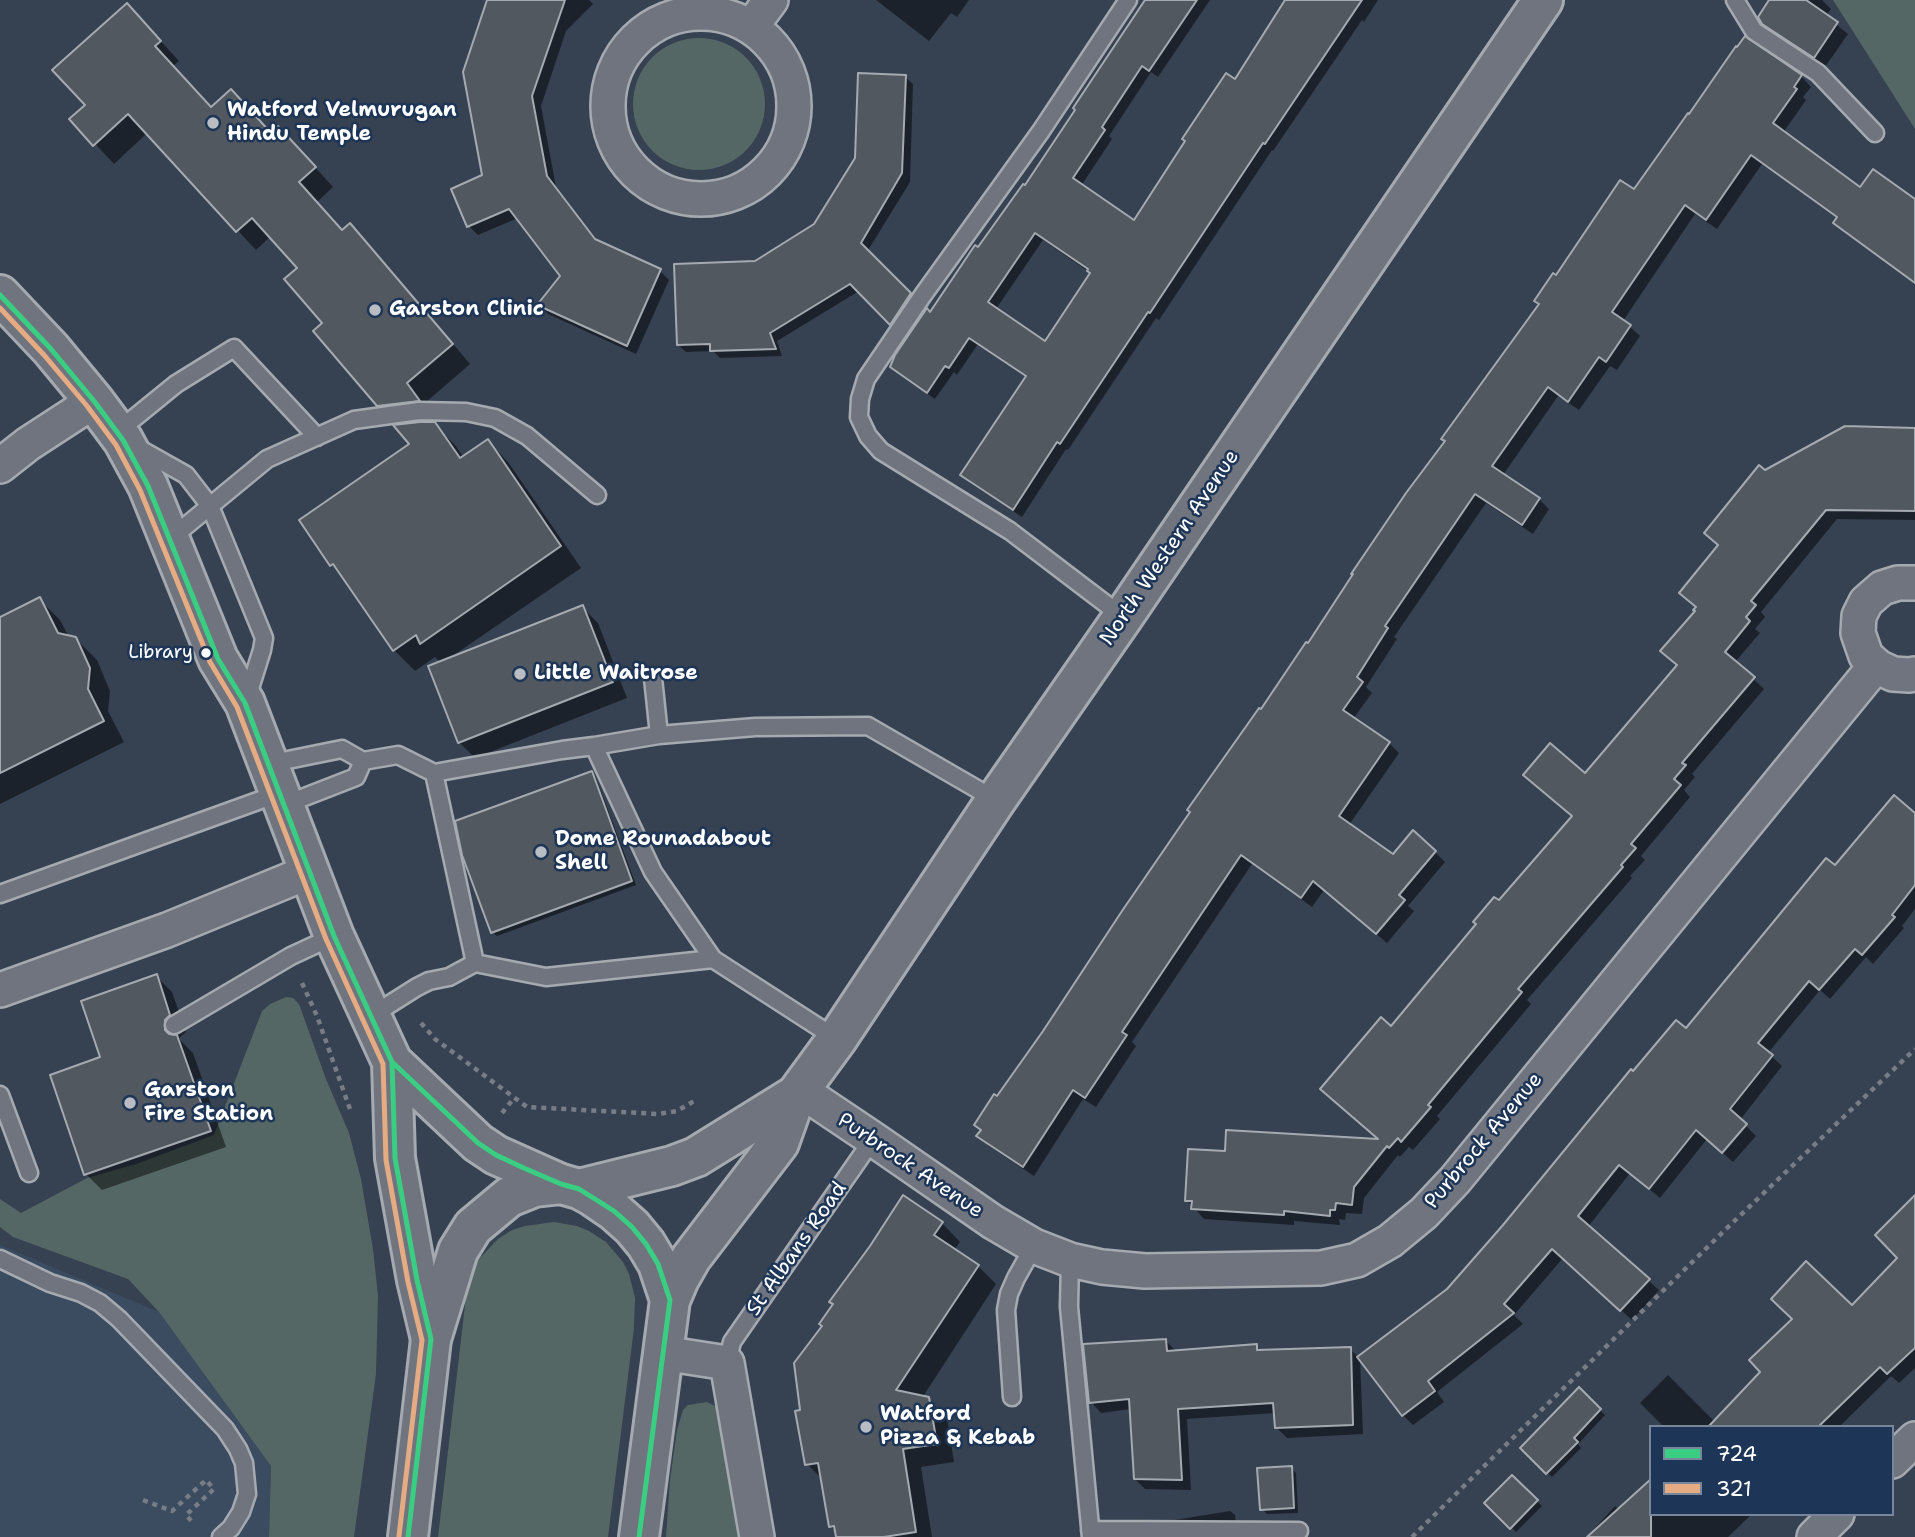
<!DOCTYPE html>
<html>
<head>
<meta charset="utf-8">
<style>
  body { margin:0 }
  #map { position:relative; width:1915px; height:1537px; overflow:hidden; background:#364151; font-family:"Shantell Sans",sans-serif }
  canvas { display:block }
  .legend { position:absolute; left:1649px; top:1425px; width:245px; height:91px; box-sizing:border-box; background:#1d3557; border:2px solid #77869a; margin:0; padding:9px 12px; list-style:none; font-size:21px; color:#fff }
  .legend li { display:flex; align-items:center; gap:14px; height:35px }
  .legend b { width:35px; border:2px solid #77869a }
</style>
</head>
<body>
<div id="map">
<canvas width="1915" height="1537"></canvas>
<ul class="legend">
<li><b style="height:9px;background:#3ace82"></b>724</li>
<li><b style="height:9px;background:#e5ac83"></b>321</li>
</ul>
</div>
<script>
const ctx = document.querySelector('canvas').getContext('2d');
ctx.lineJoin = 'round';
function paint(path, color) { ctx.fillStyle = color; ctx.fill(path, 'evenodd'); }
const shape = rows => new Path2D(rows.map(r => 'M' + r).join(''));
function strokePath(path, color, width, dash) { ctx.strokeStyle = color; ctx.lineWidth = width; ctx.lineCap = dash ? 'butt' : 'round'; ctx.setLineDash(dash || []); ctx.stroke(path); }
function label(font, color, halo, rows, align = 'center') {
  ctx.font = font + ' "Shantell Sans",sans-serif'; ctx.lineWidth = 5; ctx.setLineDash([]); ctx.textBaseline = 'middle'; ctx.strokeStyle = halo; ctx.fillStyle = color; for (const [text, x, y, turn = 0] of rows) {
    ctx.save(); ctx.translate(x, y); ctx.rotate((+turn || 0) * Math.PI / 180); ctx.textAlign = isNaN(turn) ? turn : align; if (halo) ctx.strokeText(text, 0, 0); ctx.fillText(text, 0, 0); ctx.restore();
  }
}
const built = shape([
  [0,1245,159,1312,271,1466,269,1537,0,1537]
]);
const green = shape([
  [1833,0,1915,0,1915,129],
  '633 104a66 66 0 1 1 132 0a66 66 0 1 1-132 0Z',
  [286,997,293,998,299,1004,326,1079,349,1133,361,1179,373,1249,378,1296,376,1374,354,1537,269,1537,271,1466,159,1312,128,1279,13,1237,0,1227,0,1199,21,1213,87,1178,136,1164,214,1135,262,1011,270,1004],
  [554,1222,577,1226,589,1231,606,1242,623,1262,629,1274,635,1298,634,1328,608,1537,438,1537,467,1288,471,1275,477,1261,498,1239,512,1230,525,1226],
  [707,1402,719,1408,744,1537,666,1537,670,1480,677,1430,683,1410,688,1405]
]);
const shadow = shape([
  [490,0,589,0,593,4,566,31,541,106,556,187,598,242,660,271,669,280,636,354,548,314,539,305,562,276,518,218,478,235,469,226,484,176],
  [876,0,969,0,957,17,951,13,929,41],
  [1145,0,1210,0,1158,77,1151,72,1109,136,1112,139,1081,186,1135,223,1236,81,1307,0,1378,0,1364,22,1362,20,1273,151,1272,150,1159,320,1156,318,1068,450,1066,449,1022,517,970,483,962,475,1027,377,978,344,957,375,954,372,935,399,900,375,892,367,1025,187,1077,110],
  [1043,240,1092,274,1046,343,996,309],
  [1771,0,1822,0,1831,9,1826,16,1848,34,1825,67,1775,34,1763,22],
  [145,24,179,61,173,66,212,109,272,134,297,147,333,187,317,202,343,231,350,225,369,244,470,364,425,403,437,419,423,421,423,423,434,424,455,445,464,458,488,441,508,462,581,568,451,657,582,607,598,623,627,698,475,758,459,742,441,663,435,657,415,671,394,650,345,578,331,564,412,444,400,426,379,405,325,324,300,268,271,236,256,250,147,133,114,164,72,119,87,105],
  [1801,76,1811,87,1803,97,1806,100,1783,133,1860,189,1915,201,1915,283,1845,233,1835,223,1838,219,1762,164,1717,229,1695,214,1623,321,1640,336,1617,370,1610,366,1579,410,1558,396,1503,475,1539,499,1549,509,1533,534,1486,503,1394,637,1397,639,1366,687,1372,693,1353,719,1389,743,1399,753,1349,825,1393,856,1435,852,1445,862,1408,906,1414,911,1387,943,1324,890,1312,907,1252,864,1132,1042,1136,1046,1096,1107,1083,1099,1034,1176,989,1146,979,1136,998,1099,1540,305,1556,277,1635,192],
  [905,77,913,84,910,182,867,252,918,302,899,331,859,291,777,341,782,356,720,358,713,351,686,352,678,345,755,262,816,225],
  [1915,429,1915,520,1837,519,1761,612,1765,617,1755,629,1760,633,1735,662,1764,689,1692,774,1695,777,1684,790,1690,797,1641,856,1645,860,1630,876,1632,878,1527,1000,1531,1004,1437,1116,1440,1119,1413,1150,1409,1147,1400,1157,1398,1155,1364,1198,1362,1214,1346,1213,1345,1220,1339,1219,1340,1225,1294,1221,1294,1225,1204,1219,1187,1200,1227,1153,1381,1140,1391,1028,1573,817,1536,785,1585,775,1678,666,1720,546,1765,473],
  [39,599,60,620,69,637,76,639,97,660,110,691,108,711,124,742,0,804,0,619],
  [592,773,596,778,636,885,497,936,492,932],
  [1915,815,1915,909,1902,926,1904,928,1873,964,1866,957,1830,999,1820,990,1768,1053,1782,1066,1740,1120,1756,1136,1733,1162,1707,1139,1660,1198,1630,1173,1588,1227,1659,1290,1632,1320,1563,1258,1514,1315,1523,1324,1437,1392,1444,1402,1413,1425,1403,1415,1360,1358,1363,1434,1287,1438,1276,1427,1275,1413,1187,1419,1191,1490,1145,1489,1135,1479,1131,1409,1101,1413,1091,1402,1166,1341,1177,1352,1256,1346,1262,1352,1350,1349,1359,1358,1449,1290,1633,1073,1686,1031,1835,868],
  [156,976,172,992,186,1032,180,1037,180,1040,193,1053,226,1147,102,1190,86,1174],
  [1915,1198,1915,1368,1899,1383,1891,1376,1839,1427,1664,1427,1640,1403,1668,1375,1715,1422,1852,1307,1900,1258],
  [942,1223,960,1242,954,1250,978,1266,996,1284,922,1398,928,1399,947,1418,954,1462,921,1467,932,1537,837,1537,837,1532,830,1526,823,1480,807,1464,802,1411],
  [1579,1390,1605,1415,1578,1444,1581,1448,1552,1477,1522,1448],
  [1291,1468,1296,1473,1298,1513,1267,1514,1262,1509],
  [1512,1477,1542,1506,1516,1532,1487,1503],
  [1615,1506,1619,1510,1651,1514,1752,1514,1728,1537,1587,1537],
  [1230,1511,1235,1515,1236,1524,1172,1524,1168,1521]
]);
const building = shape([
  [487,0,565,0,532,96,547,176,595,239,661,269,627,346,537,305,560,276,509,209,467,227,451,189,482,175,463,72,487,0],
  [1145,0,1197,0,1149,71,1142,66,1102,127,1105,130,1073,178,1134,220,1185,141,1182,139,1226,73,1235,79,1285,0,1362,0,1265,144,1263,143,1150,313,1148,312,1060,444,1057,442,1013,510,960,475,1026,376,969,338,949,368,945,366,927,393,890,367,895,355,927,308,930,312,975,245,978,247,1023,184,1025,185,1075,110,1073,108,1145,0],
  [1035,233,1088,269,1087,271,1090,273,1045,341,988,302,1035,233],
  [1769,0,1806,0,1838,22,1814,58,1762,24,1758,17,1769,0],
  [127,3,161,41,155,46,211,107,231,89,271,133,278,126,316,167,299,182,342,230,350,223,453,344,407,383,420,401,377,406,313,331,322,323,284,279,297,268,252,218,236,232,128,114,93,146,69,119,85,105,52,70,127,3],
  [1745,36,1802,75,1794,87,1797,89,1773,123,1860,187,1873,169,1915,199,1915,283,1833,223,1837,217,1751,155,1706,220,1685,205,1612,312,1631,325,1606,362,1599,357,1568,402,1548,387,1492,466,1540,498,1522,525,1475,494,1385,626,1388,628,1357,677,1363,682,1343,710,1390,742,1339,816,1393,854,1413,830,1436,851,1399,895,1405,900,1376,934,1313,881,1301,898,1241,855,1122,1032,1127,1035,1085,1098,1073,1090,1023,1167,976,1136,981,1130,974,1125,994,1094,997,1096,1043,1031,1122,911,1190,812,1187,810,1259,708,1261,709,1306,642,1308,643,1353,574,1351,574,1406,493,1445,441,1441,439,1539,304,1534,301,1553,273,1556,275,1620,180,1634,189,1688,113,1689,114,1736,46,1737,47,1745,36],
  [858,73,906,75,902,173,861,243,911,293,890,325,850,284,770,333,776,349,710,351,710,344,677,345,674,264,755,261,814,224,855,158,858,73],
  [420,422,435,422,460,458,488,439,561,546,420,644,416,635,393,651,333,564,330,566,299,520,409,444,393,425,420,422],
  [1845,426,1915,428,1915,511,1826,510,1751,601,1756,605,1746,617,1750,621,1725,652,1755,677,1682,763,1686,765,1674,779,1681,785,1631,844,1636,848,1621,865,1623,867,1518,989,1522,992,1428,1105,1431,1107,1401,1142,1398,1138,1389,1148,1387,1146,1354,1187,1352,1205,1336,1203,1335,1210,1330,1210,1330,1216,1284,1211,1284,1215,1191,1209,1192,1201,1185,1201,1188,1149,1225,1151,1226,1130,1378,1139,1320,1089,1381,1017,1391,1026,1476,924,1473,922,1494,897,1499,900,1572,816,1523,775,1550,743,1585,773,1677,665,1660,651,1695,611,1693,610,1696,607,1679,593,1718,545,1704,533,1759,465,1765,470,1845,426],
  [40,597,58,633,76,637,90,668,88,689,104,721,0,773,0,617,40,597],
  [583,605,613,682,458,743,428,666,583,605],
  [592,771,632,881,491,933,462,855,455,821,592,771],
  [1894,795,1915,813,1915,885,1892,915,1895,917,1862,955,1855,949,1819,990,1809,981,1758,1043,1773,1055,1730,1109,1747,1124,1722,1153,1696,1130,1649,1189,1619,1165,1578,1216,1650,1279,1620,1311,1552,1249,1504,1304,1514,1313,1428,1381,1435,1391,1402,1416,1357,1357,1447,1289,1503,1225,1631,1069,1633,1071,1676,1020,1686,1028,1826,858,1835,865,1894,795],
  [157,974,170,1015,165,1020,165,1030,169,1034,177,1035,211,1131,84,1175,50,1075,100,1057,81,1001,157,974],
  [903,1195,943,1222,934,1235,979,1265,896,1390,929,1397,937,1444,903,1449,916,1532,884,1537,836,1537,834,1526,829,1527,818,1463,805,1465,795,1411,800,1410,794,1363,822,1326,819,1324,833,1304,829,1302,870,1246,903,1195],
  [1915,1195,1915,1348,1887,1374,1880,1367,1818,1427,1708,1427,1760,1372,1749,1360,1792,1319,1771,1299,1806,1261,1852,1305,1897,1258,1875,1235,1915,1195],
  [1166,1339,1167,1351,1257,1344,1257,1350,1351,1347,1353,1425,1275,1428,1273,1403,1178,1409,1182,1480,1134,1479,1129,1399,1089,1403,1083,1344,1166,1339],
  [1579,1387,1601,1409,1574,1438,1578,1442,1546,1474,1520,1448,1579,1387],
  [1292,1466,1294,1508,1260,1510,1257,1468,1292,1466],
  [1512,1475,1538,1500,1510,1529,1484,1503,1512,1475],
  [1651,1479,1651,1537,1587,1537,1651,1479]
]);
const path = shape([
  [302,983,317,1016,351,1112],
  [421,1023,435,1039,527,1107,658,1114,677,1111,694,1101],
  [502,1113,514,1098],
  [143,1500,172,1511,206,1480,214,1489,186,1515,194,1524],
  [1412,1537,1726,1229,1915,1049]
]);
const service = shape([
  [1735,0,1754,31,1818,73,1875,133],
  [117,432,176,384,234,348,317,437],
  [138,448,186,475,210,506,264,638,262,650,247,698],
  [170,539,267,459,354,420,419,411,466,412,495,418,527,436,597,495],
  [1123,617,1010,531,881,451,868,436,859,417,860,399,866,379,923,295,1041,131,1128,0],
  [653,678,659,735],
  [594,746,653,872,713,959],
  [268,764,342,749,363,761,398,755,434,773,562,750,594,746,659,735,755,727,868,726,996,800],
  [434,773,475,963],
  [284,805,356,777,363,761],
  [0,894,280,793],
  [371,1016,417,987,429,981,449,977,475,963,546,977,713,959,837,1039],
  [174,1025,291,956,334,936],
  [0,1095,29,1173],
  [0,1259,50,1283,81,1293,100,1303,119,1319,225,1429,238,1449,244,1463,247,1494,241,1512,231,1528,221,1537],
  [1070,1260,1069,1307,1091,1537],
  [727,1363,732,1342,873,1139],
  [1012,1397,1006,1310,1009,1294,1016,1278,1034,1246],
  [1090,1530,1299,1531]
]);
const minor = shape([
  '608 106a93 93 0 1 1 186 0a93 93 0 1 1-186 0Z',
  [751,27,771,0],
  [0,466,28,444,94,401],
  [1915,583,1898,583,1882,588,1866,602,1859,616,1858,633,1866,656,1878,667,1893,674,1909,675,1915,674],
  [0,990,167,930,311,871],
  [800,1090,873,1139,993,1222,1034,1246,1070,1260,1102,1267,1145,1271,1321,1268,1357,1260,1390,1241,1424,1213,1455,1180,1876,665],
  [663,1353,727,1363,757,1537],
  [1892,1461,1915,1439],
  [1814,1537,1837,1514]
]);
const primary = shape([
  [0,295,51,349,94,401,123,440,148,486,218,659,245,703,334,936,392,1062,478,1143,496,1155,561,1184],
  [392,1062,395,1158,417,1280,431,1339]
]);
const trunk = shape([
  [579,1189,672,1166,696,1157,796,1095],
  [670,1300,679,1279,691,1258,779,1143,796,1095,837,1039,996,800,1123,617,1543,0],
  [408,1537,431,1339,458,1251,473,1227,509,1197,534,1187,561,1184,579,1189,592,1196,614,1211,632,1227,646,1244,658,1264,670,1300,639,1537]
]);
const bus1 = shape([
  [0,295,51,349,94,401,123,440,148,486,218,659,245,703,334,936,392,1062,478,1143,496,1155,526,1169,561,1184,579,1189,614,1211,632,1227,646,1244,658,1264,670,1300,639,1537],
  [378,1032,392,1062,395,1158,417,1280,431,1339,408,1537]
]);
const bus2 = shape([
  [0,308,44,355,87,406,116,445,140,490,210,662,237,707,326,939,383,1064,386,1160,408,1282,422,1340,399,1536]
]);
const markers = [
  [213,123,7,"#b9bcc2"],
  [375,310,7,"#b9bcc2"],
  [206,653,6,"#fff"],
  [520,674,7,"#b9bcc2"],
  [541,852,7,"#b9bcc2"],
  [130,1103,7,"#b9bcc2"],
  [866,1427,7,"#b9bcc2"]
];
const busNames = [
  ["Library",193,653]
];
const poiNames = [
  ["Watford Velmurugan",227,111],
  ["Hindu Temple",227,135],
  ["Garston Clinic",389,310],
  ["Little Waitrose",534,674],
  ["Dome Rounadabout",555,840],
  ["Shell",555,864],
  ["Garston",144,1091],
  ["Fire Station",144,1115],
  ["Watford",880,1415],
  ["Pizza & Kebab",880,1439]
];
const streetNames = [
  ["North Western Avenue",1170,548,-56],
  ["Purbrock Avenue",1484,1141,-50],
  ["Purbrock Avenue",910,1166,34],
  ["St Albans Road",797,1249,-55]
];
paint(built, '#3b4b60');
paint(green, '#546765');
paint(shadow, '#0007');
paint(building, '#525860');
strokePath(building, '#a5aab1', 2);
strokePath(service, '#a5aab1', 21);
strokePath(minor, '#a5aab1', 38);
strokePath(primary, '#a5aab1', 44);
strokePath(trunk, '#a5aab1', 44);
strokePath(path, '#777d86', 4.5, [5, 5]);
strokePath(service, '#6f747e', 16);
strokePath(minor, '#6f747e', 33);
strokePath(primary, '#6f747e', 38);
strokePath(trunk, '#6f747e', 38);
strokePath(bus1, '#3ace82', 5);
strokePath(bus2, '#e5ac83', 5);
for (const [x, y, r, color] of markers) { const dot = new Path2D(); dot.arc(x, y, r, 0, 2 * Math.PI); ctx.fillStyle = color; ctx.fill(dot); strokePath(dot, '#1d3557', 2.5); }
label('19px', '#fff', '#1d3557', busNames, 'right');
label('bold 21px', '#fff', '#1d3557', poiNames, 'left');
label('21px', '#fff', '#1d3557', streetNames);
</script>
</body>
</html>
